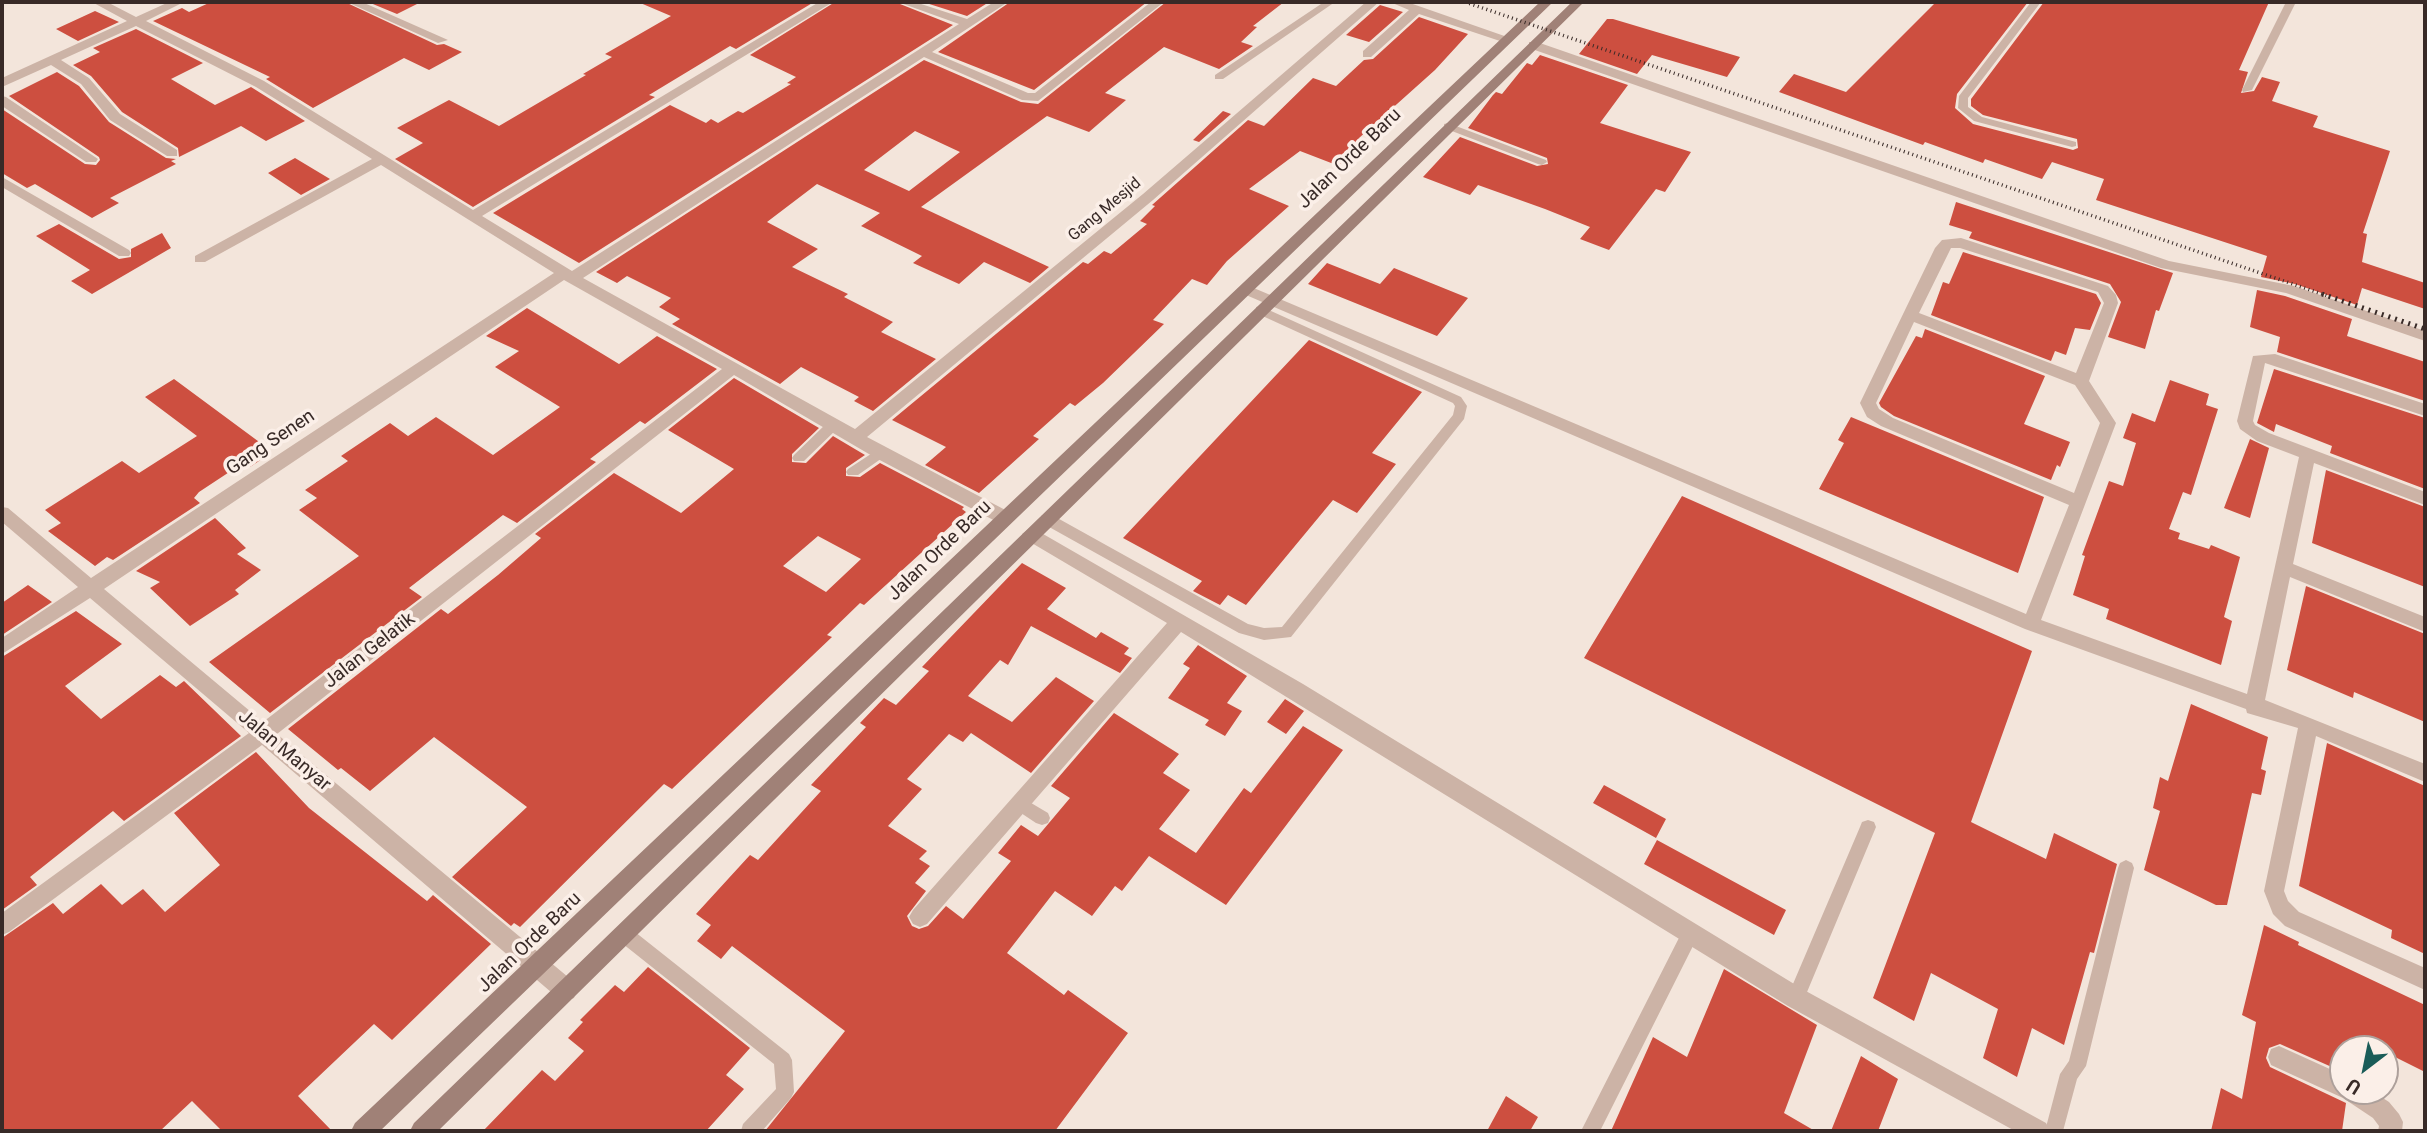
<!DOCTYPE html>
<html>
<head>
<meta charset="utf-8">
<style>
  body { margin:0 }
  #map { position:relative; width:2427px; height:1133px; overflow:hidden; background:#f3e5db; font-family:Roboto,sans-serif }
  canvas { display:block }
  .frame { position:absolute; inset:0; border:4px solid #382a27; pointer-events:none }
  .north { position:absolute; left:2329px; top:1035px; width:70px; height:70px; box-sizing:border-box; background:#fbefe8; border:2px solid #ada09b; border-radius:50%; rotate:212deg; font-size:19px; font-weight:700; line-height:28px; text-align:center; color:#382a27 }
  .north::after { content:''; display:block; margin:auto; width:24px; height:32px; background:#1a5c58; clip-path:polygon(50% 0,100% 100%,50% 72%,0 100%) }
</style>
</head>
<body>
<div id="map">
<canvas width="2427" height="1133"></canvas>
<div class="frame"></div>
<div class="north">U</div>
</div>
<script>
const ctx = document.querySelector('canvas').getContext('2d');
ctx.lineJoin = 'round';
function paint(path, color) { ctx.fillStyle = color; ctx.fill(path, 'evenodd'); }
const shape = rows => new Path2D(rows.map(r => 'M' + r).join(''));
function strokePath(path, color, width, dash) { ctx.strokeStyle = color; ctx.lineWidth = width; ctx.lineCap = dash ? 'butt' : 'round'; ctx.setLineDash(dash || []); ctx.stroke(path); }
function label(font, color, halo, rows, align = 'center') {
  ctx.font = font + ' Roboto,sans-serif'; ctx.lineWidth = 7; ctx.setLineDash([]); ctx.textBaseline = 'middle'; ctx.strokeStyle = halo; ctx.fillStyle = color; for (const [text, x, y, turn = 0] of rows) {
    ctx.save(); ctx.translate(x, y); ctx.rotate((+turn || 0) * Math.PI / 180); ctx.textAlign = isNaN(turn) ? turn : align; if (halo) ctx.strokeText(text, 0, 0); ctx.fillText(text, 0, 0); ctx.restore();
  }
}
const building = shape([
  [211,2,345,2,437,45,444,44,462,52,429,70,404,58,313,108,266,79,270,77,153,21,182,8,189,12],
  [368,2,421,2,397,14],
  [638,2,814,2,736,49,730,46,649,95,655,97,473,207,395,159,423,143,397,128,449,100,499,126,586,75,583,74,612,57,605,54,671,16],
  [835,2,895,2,953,25,579,263,493,213,670,105,706,123,711,119,718,123,738,111,743,113,791,84,787,83,796,77,750,55],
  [923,2,989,2,967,16],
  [1010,2,1147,2,1034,90,938,52],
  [1166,2,1284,2,1253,26,1257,27,1241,42,1253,46,1219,69,1164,47,1105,93,1126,100,1089,132,1047,116,921,207,1049,267,1030,283,984,262,959,284,913,263,922,256,861,226,880,213,817,184,767,222,818,249,792,267,848,294,844,297,893,322,881,332,936,359,873,411,854,401,859,397,801,367,780,384,672,324,680,319,659,307,671,298,627,276,617,283,596,272,924,60,1021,102,1038,104],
  [915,131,960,152,909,191,864,170],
  [1936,2,2028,2,1957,94,1955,108,1973,124,2073,150,2078,148,2077,139,1983,115,1971,106,1971,99,2044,2,2269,2,2239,70,2248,72,2241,93,2254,91,2262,77,2280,82,2272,101,2318,116,2313,127,2390,151,2363,233,2367,234,2362,262,2425,283,2425,309,2362,288,2357,305,2295,284,2261,277,2267,256,2096,200,2104,179,2052,162,2042,179,1985,159,1983,163,1925,142,1923,145,1779,92,1794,74,1846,92],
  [1380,5,1403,12,1369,42,1346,35],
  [95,11,119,22,78,41,56,29],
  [1419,17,1468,34,1435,70,1359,138,1364,140,1339,166,1300,151,1249,189,1289,206,1227,261,1207,285,1192,279,1153,320,1164,324,1103,383,1075,406,1070,403,1033,436,1039,439,979,493,925,465,946,447,892,420,1083,262,1088,264,1104,251,1111,254,1147,224,1140,221,1155,206,1152,205,1248,120,1264,126,1313,78,1336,86,1364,60,1373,59],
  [1607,19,1613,19,1740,57,1727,77,1652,55,1637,74,1579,54],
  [136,29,203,63,171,79,215,105,251,87,305,121,266,141,241,126,179,157,178,148,122,112,91,76,73,65,100,52,93,48],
  [1540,55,1628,85,1600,123,1691,152,1665,192,1656,189,1609,250,1580,239,1590,227,1545,209,1478,185,1470,195,1423,177,1460,137,1537,166,1548,164,1547,158,1468,128,1493,95,1496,92,1502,94,1527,63,1532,65],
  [57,72,79,86,109,122,166,158,176,159,171,161,176,164,110,198,119,203,92,218,35,184,27,188,2,173,2,109,85,164,96,165,100,160,99,157,9,96],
  [1223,111,1231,114,1199,142,1193,140],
  [295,158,330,179,301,195,268,173],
  [1956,202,2173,273,2159,311,2156,310,2145,349,2108,337,2121,302,2110,284,1969,238,1972,232,1949,225],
  [59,224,119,259,131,257,131,249,162,233,171,248,92,294,71,281,90,270,36,236],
  [1963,252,2096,294,2101,303,2090,330,2075,328,2066,355,2055,351,2051,361,1931,315,1943,282,1949,284],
  [1327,263,1380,284,1394,268,1468,298,1437,336,1308,284],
  [2257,290,2285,296,2352,319,2347,336,2425,362,2425,401,2277,352,2280,337,2250,327],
  [527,308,619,364,657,336,717,369,645,424,640,421,590,459,596,462,517,523,503,515,449,557,409,588,422,597,270,713,209,662,359,556,299,510,317,498,305,490,348,461,341,456,390,423,408,436,436,417,493,455,560,407,495,367,519,351,486,336],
  [1925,329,2045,376,2024,424,2070,442,2060,467,2057,465,2051,480,1894,416,1881,407,1879,403,1916,336,1922,338],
  [1309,340,1422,392,1372,453,1396,464,1357,513,1333,500,1246,605,1228,595,1220,605,1193,591,1202,581,1123,538],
  [2274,369,2425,418,2425,489,2330,453,2332,446,2276,424,2274,432,2257,423],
  [734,378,819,428,792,454,792,462,806,463,833,436,865,455,846,468,846,476,860,477,880,463,964,507,962,509,966,512,864,605,860,603,827,635,832,637,672,789,664,784,520,927,514,923,511,926,452,877,527,807,434,737,370,791,341,768,338,770,288,729,441,609,448,614,498,575,541,538,535,534,614,473,681,513,734,469,668,430],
  [818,536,861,559,826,592,783,566],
  [174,379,266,447,261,451,268,455,250,467,243,463,199,492,194,498,200,503,113,560,107,557,95,566,48,531,61,523,45,510,122,461,139,473,197,436,145,397],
  [2170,380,2209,394,2206,405,2218,409,2191,495,2183,492,2169,529,2180,533,2178,539,2209,549,2211,545,2240,557,2224,617,2232,621,2221,665,2106,619,2109,609,2073,595,2085,556,2082,555,2109,481,2123,486,2136,443,2123,438,2132,413,2155,422],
  [1851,417,2044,497,2018,573,1819,489,1844,443,1838,440],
  [2250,439,2269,448,2250,518,2224,508],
  [2326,470,2425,507,2425,587,2312,543],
  [1682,496,2032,651,1971,822,2046,859,2054,833,2117,864,2094,953,2090,952,2064,1045,2032,1028,2017,1077,1983,1058,1998,1009,1931,973,1914,1021,1873,998,1935,833,1584,658],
  [215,518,246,548,237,554,261,570,235,590,239,594,190,626,150,588,160,582,136,571],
  [1022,563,1066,588,1047,609,1096,638,1101,632,1129,648,1124,654,1132,658,1120,673,1031,626,1008,665,1000,660,968,696,1012,722,1056,677,1094,701,1031,773,971,733,963,742,949,734,907,779,922,789,888,826,927,851,919,859,930,866,915,883,926,891,907,916,912,926,919,929,928,926,946,906,963,919,1011,861,998,853,1021,825,1038,836,1070,798,1051,786,1114,713,1179,754,1163,773,1190,790,1159,829,1196,853,1244,788,1251,793,1303,726,1343,750,1226,905,1149,856,1122,891,1115,886,1092,916,1055,891,1007,953,1064,995,1068,990,1128,1033,1055,1131,765,1131,845,1031,732,946,721,959,697,941,711,925,696,914,750,855,758,860,821,791,811,785,866,727,860,723,884,698,896,705,929,671,922,667],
  [28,585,52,602,2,635,2,603],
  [2306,586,2425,634,2425,722,2354,692,2353,698,2287,670],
  [76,611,122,644,65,686,101,719,160,675,176,687,184,681,241,736,124,821,113,811,30,877,37,885,2,910,2,657],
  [1198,645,1247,676,1227,703,1242,711,1225,736,1205,725,1209,720,1168,698,1190,668,1183,664],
  [1285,699,1304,711,1286,734,1267,722],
  [2191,704,2268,737,2261,769,2266,771,2261,795,2252,793,2227,905,2216,905,2144,870,2160,811,2153,808,2160,777,2168,781],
  [2327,743,2425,786,2425,954,2391,938,2392,930,2299,886],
  [256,752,309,808,427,901,433,895,491,944,392,1040,374,1024,298,1096,332,1131,222,1131,192,1101,160,1131,2,1131,2,938,53,903,63,914,101,884,122,905,143,889,165,912,220,865,174,813],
  [1604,785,1666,819,1656,838,1593,803],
  [1657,840,1786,910,1774,935,1644,864],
  [2264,925,2299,942,2298,945,2425,1005,2425,1072,2385,1052,2385,1049,2343,1049,2343,1072,2280,1044,2269,1048,2266,1058,2270,1067,2346,1103,2342,1131,2211,1131,2221,1088,2242,1099,2256,1022,2242,1015],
  [648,967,750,1048,726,1075,744,1089,706,1131,483,1131,542,1070,555,1081,584,1051,568,1038,583,1022,580,1020,615,985,624,992],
  [1724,969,1817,1025,1784,1113,1815,1131,1611,1131,1653,1037,1687,1057],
  [1861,1056,1898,1079,1878,1131,1831,1131],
  [1506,1096,1538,1117,1530,1131,1487,1131]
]);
const service = shape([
  [1324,2,1335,2,1223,79,1215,79,1215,75,1324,2],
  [2031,2,2041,2,1968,98,1968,107,1982,117,2076,142,2076,146,2072,147,1974,121,1958,108,1959,96,2031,2],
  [2286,2,2296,2,2252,90,2243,92,2242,90,2286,2],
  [1448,123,1546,160,1547,162,1542,165,1538,164,1444,128,1444,124,1448,123],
  [1260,306,1461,397,1467,406,1464,419,1291,637,1264,640,1239,633,1042,523,1040,519,1042,515,1052,515,1248,624,1264,628,1282,627,1453,415,1455,406,1453,403,1256,313,1256,307,1260,306],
  [834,419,840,424,839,427,804,461,794,461,792,458,794,455,829,421,834,419],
  [880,448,887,453,885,456,858,475,848,475,846,472,848,469,880,448],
  [1021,797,1048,813,1050,818,1048,823,1042,825,1036,823,1015,809,1013,804,1015,799,1021,797],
  [1868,820,1874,822,1876,827,1802,1004,1796,1007,1790,1004,1787,998,1860,827,1862,822,1868,820],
  [2126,860,2132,863,2134,868,2086,1066,2077,1079,2063,1131,2045,1131,2060,1074,2069,1061,2118,868,2120,863,2126,860],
  [624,926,630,928,789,1054,792,1060,794,1092,791,1098,762,1131,741,1131,743,1124,776,1089,774,1064,618,940,615,934,618,928,624,926],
  [1690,926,1696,928,1699,934,1696,940,1600,1131,1581,1131,1684,928,1690,926]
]);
const minor = shape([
  [92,2,107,2,136,17,169,2,184,2,146,21,264,81,473,210,819,2,833,2,482,216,572,271,959,24,898,2,915,2,967,19,994,2,1008,2,932,52,1028,93,1035,93,1151,2,1164,2,1038,101,1022,100,924,57,583,278,855,429,1143,194,1366,2,1379,2,1153,200,867,437,1011,513,1014,518,1011,523,999,523,874,457,734,375,277,734,574,982,577,990,574,998,566,1001,558,998,262,745,9,932,2,935,2,913,249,733,90,598,2,654,2,638,78,587,2,522,2,507,8,508,91,578,554,273,381,165,205,262,195,262,195,256,372,159,256,87,136,26,61,60,89,78,120,114,177,150,177,156,167,156,110,120,81,84,51,65,2,87,2,78,127,21,92,2],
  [564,280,722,369,263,722,104,589,564,280],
  [347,2,362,2,448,40,438,43,347,2],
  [1390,2,1407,2,1513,39,1503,42,1419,14,1371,57,1363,57,1363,51,1409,10,1390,2],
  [1529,42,1537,42,2169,261,2294,286,2425,331,2425,341,2286,293,2161,268,1529,48,1529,42],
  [2,96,6,97,98,159,96,162,86,162,2,106,2,96],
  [2,177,129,250,131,253,129,256,119,256,2,187,2,177],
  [1961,238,2108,286,2116,295,2118,303,2089,381,2116,423,2041,620,2247,694,2299,457,2257,441,2240,429,2237,421,2253,356,2275,354,2425,404,2425,416,2265,363,2253,421,2255,425,2269,433,2425,492,2425,505,2314,463,2293,564,2425,617,2425,632,2290,577,2265,700,2425,764,2425,782,2316,736,2284,891,2288,901,2299,912,2425,968,2425,990,2285,926,2273,914,2264,891,2298,728,2247,713,2246,709,2025,629,1239,292,1237,289,1244,284,1249,286,2026,614,2069,505,1881,426,1867,417,1860,403,1935,248,1942,240,1961,238],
  [1951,248,1960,248,2098,292,2104,303,2076,373,1919,313,1951,248],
  [1914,322,2075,385,2100,423,2074,493,1893,418,1879,409,1876,403,1914,322],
  [1031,527,1303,684,1804,990,2046,1123,2050,1131,2015,1131,1788,1006,1181,632,927,924,920,927,913,924,909,917,913,910,1167,623,1025,539,1022,534,1031,527],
  [2279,1046,2343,1075,2343,1091,2372,1091,2389,1102,2399,1114,2403,1122,2402,1131,2378,1131,2379,1126,2373,1118,2343,1098,2271,1065,2268,1057,2271,1049,2279,1046]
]);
const secondary = shape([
  [1540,2,1553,2,380,1131,351,1131,355,1123,1540,2],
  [1572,2,1584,2,438,1131,410,1131,414,1123,1572,2]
]);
const railFar1 = shape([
  [1465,2,2328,296]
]);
const rail = shape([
  [2322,294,2425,329]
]);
const farStreetnames = [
  ["Gang Mesjid",1105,210,-40]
];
const streetNames = [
  ["Jalan Orde Baru",1350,159,-44],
  ["Gang Senen",271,443,-34],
  ["Jalan Orde Baru",940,551,-44],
  ["Jalan Gelatik",370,651,-38],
  ["Jalan Manyar",284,751,40],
  ["Jalan Orde Baru",530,943,-44]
];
paint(building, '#cd4f40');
paint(service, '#ccb3a6');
paint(minor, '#ccb3a6');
paint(secondary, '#a08177');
strokePath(railFar1, '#382a27', 3.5, [1, 3.5]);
strokePath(rail, '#382a27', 5, [2, 5]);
label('16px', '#382a27', '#fbefe8', farStreetnames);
label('19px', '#382a27', '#fbefe8', streetNames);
</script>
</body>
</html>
